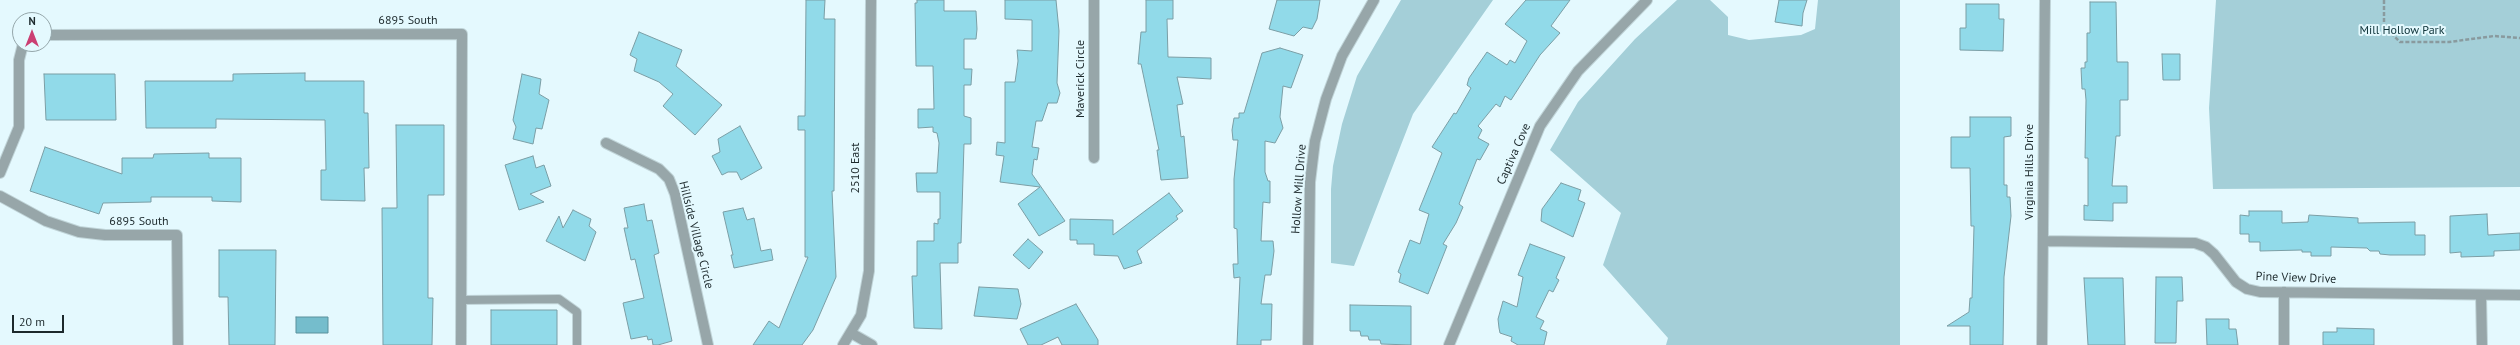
<!DOCTYPE html>
<html>
<head>
<meta charset="utf-8">
<style>
  body { margin:0 }
  #map { position:relative; width:2520px; height:345px; overflow:hidden; background:#e4f9fe; font-family:"PT Sans",sans-serif }
  canvas { display:block }
  .north { position:absolute; left:12px; top:12px; width:40px; height:40px; box-sizing:border-box; background:#e4f9fe; border:1px solid #94a6aa; border-radius:50%; rotate:0deg; font-size:11px; font-weight:700; line-height:16px; text-align:center; color:#1c292c }
  .north::after { content:''; display:block; margin:auto; width:14px; height:18px; background:#cb3f73; clip-path:polygon(50% 0,100% 100%,50% 72%,0 100%) }
  .scale { position:absolute; left:12px; top:315px; width:52px; height:18px; box-sizing:border-box; border:2px solid #1c292c; border-top:0; padding-left:5px; font-size:12px; line-height:14px; white-space:nowrap; color:#1c292c; -webkit-text-stroke:3px #e4f9fe; paint-order:stroke }
</style>
</head>
<body>
<div id="map">
<canvas width="2520" height="345"></canvas>
<div class="north">N</div>
<div class="scale">20 m</div>
</div>
<script>
const ctx = document.querySelector('canvas').getContext('2d');
ctx.lineJoin = 'round';
function paint(path, color) { ctx.fillStyle = color; ctx.fill(path, 'evenodd'); }
const shape = rows => new Path2D(rows.map(r => 'M' + r).join(''));
function strokePath(path, color, width, dash) { ctx.strokeStyle = color; ctx.lineWidth = width; ctx.lineCap = dash ? 'butt' : 'round'; ctx.setLineDash(dash || []); ctx.stroke(path); }
function label(font, color, halo, rows, align = 'center') {
  ctx.font = font + ' "PT Sans",sans-serif'; ctx.lineWidth = 4; ctx.setLineDash([]); ctx.textBaseline = 'middle'; ctx.strokeStyle = halo; ctx.fillStyle = color; for (const [text, x, y, turn = 0] of rows) {
    ctx.save(); ctx.translate(x, y); ctx.rotate((+turn || 0) * Math.PI / 180); ctx.textAlign = isNaN(turn) ? turn : align; if (halo) ctx.strokeText(text, 0, 0); ctx.fillText(text, 0, 0); ctx.restore();
  }
}
const green = shape([
  [1401,0,1493,0,1413,114,1354,266,1331,263,1331,189,1333,166,1342,124,1357,76],
  [1677,0,1710,0,1728,17,1728,35,1749,40,1801,35,1815,29,1818,0,1900,0,1900,345,1666,345,1668,338,1603,265,1621,213,1550,150,1578,102,1635,39],
  [2216,0,2520,0,2520,187,2213,189,2209,108]
]);
const water = shape([
  [296,317,328,317,328,333,296,333,296,317]
]);
const building = shape([
  [806,0,825,0,824,19,835,19,834,191,832,191,836,277,813,330,802,345,753,345,769,321,779,328,808,257,805,257,805,130,798,130,798,116,805,116,806,0],
  [917,0,944,0,944,11,976,11,977,29,976,39,964,39,964,69,972,69,971,85,964,85,964,116,971,118,971,144,964,144,961,243,958,243,958,263,940,263,942,329,914,328,912,276,917,276,917,241,934,241,934,223,938,224,938,219,940,219,940,192,917,192,916,173,937,173,939,143,937,133,933,132,933,127,918,128,918,109,934,109,933,66,916,66,915,3,917,3,917,0],
  [1005,0,1056,0,1059,31,1057,83,1060,93,1057,103,1048,103,1042,121,1036,121,1032,147,1039,148,1037,160,1034,159,1032,174,1065,221,1039,236,1018,204,1040,187,1000,182,1004,156,996,155,997,142,1005,143,1005,82,1015,82,1018,61,1017,50,1032,51,1032,20,1005,19,1005,0],
  [1146,0,1173,0,1173,19,1167,19,1168,57,1211,58,1211,79,1177,77,1183,104,1177,105,1181,137,1184,136,1188,178,1161,180,1157,150,1159,150,1141,64,1138,64,1141,32,1146,32,1146,0],
  [1277,0,1320,0,1317,19,1312,29,1303,27,1294,36,1269,29,1277,0],
  [1526,0,1570,0,1551,26,1560,33,1540,55,1511,100,1505,96,1500,107,1496,104,1478,126,1482,130,1478,138,1489,144,1480,160,1477,159,1459,204,1463,207,1456,223,1443,244,1447,246,1428,294,1399,282,1401,274,1398,272,1410,240,1420,244,1429,214,1419,210,1442,153,1432,147,1454,113,1456,114,1471,88,1467,85,1469,78,1487,52,1507,65,1510,60,1515,63,1527,41,1505,24,1526,0],
  [1779,0,1807,0,1803,13,1802,26,1775,22,1779,0],
  [2090,2,2116,2,2117,62,2128,62,2128,100,2120,100,2120,136,2116,136,2112,186,2127,186,2127,203,2113,203,2113,221,2084,220,2084,205,2088,206,2088,158,2085,158,2086,100,2085,89,2082,89,2081,68,2085,68,2085,62,2087,62,2087,33,2090,33,2090,2],
  [1966,4,1999,4,1999,19,2004,19,2003,51,1960,50,1960,28,1966,28,1966,4],
  [639,32,682,50,676,66,722,105,695,135,663,106,673,94,659,82,634,71,637,59,630,55,639,32],
  [1280,48,1303,55,1291,88,1283,86,1280,117,1283,128,1275,143,1265,141,1265,172,1268,181,1270,181,1270,203,1263,202,1261,241,1273,241,1274,251,1271,275,1265,275,1261,304,1272,304,1271,340,1261,340,1261,345,1237,345,1240,277,1234,278,1233,264,1238,264,1237,229,1234,228,1234,179,1238,140,1233,140,1232,130,1234,118,1239,118,1239,113,1244,113,1262,53,1280,48],
  [2162,54,2180,54,2180,80,2163,80,2162,54],
  [305,73,305,81,364,81,364,113,368,113,369,168,364,168,365,201,321,200,321,170,326,170,325,120,216,119,216,128,146,128,145,81,233,81,233,74,305,73],
  [44,74,115,74,116,120,46,120,44,74],
  [522,74,541,79,539,94,549,100,542,129,536,128,533,144,513,139,516,127,513,120,522,74],
  [1970,117,2011,117,2011,136,2004,137,2004,185,2007,185,2007,197,2010,197,2011,216,2004,277,2003,345,1970,345,1970,326,1947,326,1969,312,1970,298,1972,298,1974,226,1971,226,1970,168,1951,168,1951,137,1970,137,1970,117],
  [396,125,444,125,444,195,428,195,428,298,433,298,432,345,383,345,382,208,397,208,396,125],
  [740,126,762,168,741,180,737,172,728,172,722,175,712,156,720,152,718,139,740,126],
  [45,147,122,174,122,158,153,158,154,154,209,153,209,158,241,158,241,202,212,201,212,197,151,197,151,202,103,203,99,214,30,191,45,147],
  [533,156,536,168,544,165,551,186,530,194,544,202,519,210,505,165,533,156],
  [1561,183,1581,190,1578,200,1585,203,1573,237,1541,221,1542,209,1561,183],
  [1169,193,1183,211,1176,216,1178,219,1137,251,1142,263,1124,269,1118,256,1094,255,1094,244,1077,244,1077,240,1070,240,1070,219,1113,220,1113,235,1169,193],
  [644,204,647,221,652,220,659,253,654,255,672,341,658,345,653,345,652,339,648,340,647,336,631,339,623,303,644,298,635,259,631,260,624,228,628,228,624,208,644,204],
  [743,208,747,220,754,218,761,251,771,249,773,260,734,268,731,255,733,255,723,212,743,208],
  [573,210,591,219,589,226,596,232,585,261,546,241,559,216,563,228,573,210],
  [2249,211,2282,211,2282,223,2308,222,2309,215,2358,218,2358,223,2415,222,2415,235,2425,235,2425,255,2390,255,2380,254,2379,251,2370,251,2367,248,2331,247,2331,256,2311,256,2311,252,2302,252,2302,250,2260,251,2260,242,2249,242,2249,234,2240,234,2240,215,2249,216,2249,211],
  [2487,214,2488,235,2520,233,2520,250,2494,251,2494,256,2461,257,2461,252,2450,253,2450,216,2487,214],
  [1028,239,1043,252,1029,269,1013,255,1028,239],
  [1530,244,1565,257,1556,278,1559,280,1553,292,1549,290,1536,317,1544,321,1540,329,1547,332,1544,345,1518,345,1511,341,1512,337,1500,333,1499,328,1498,319,1503,301,1517,307,1523,277,1518,275,1530,244],
  [219,250,276,250,275,345,229,345,228,297,219,297,219,250],
  [2156,277,2182,277,2183,301,2177,301,2176,343,2155,343,2156,277],
  [2084,278,2123,278,2125,345,2088,345,2084,278],
  [979,287,1018,289,1021,304,1017,319,974,316,979,287],
  [1076,304,1098,340,1098,345,1062,345,1058,337,1041,345,1028,345,1020,329,1076,304],
  [1350,305,1411,306,1411,345,1381,344,1380,340,1369,340,1368,336,1361,336,1360,331,1350,331,1350,305],
  [491,310,557,310,557,345,491,345,491,310],
  [2206,319,2229,319,2229,329,2236,329,2238,345,2207,345,2206,319],
  [2337,328,2374,329,2374,345,2323,345,2323,332,2337,332,2337,328]
]);
const path = shape([
  [2384,0,2384,26,2400,42,2449,42,2494,36,2520,38]
]);
const service = shape([
  [462,300,559,299,577,312,577,345]
]);
const minor = shape([
  [44,35,462,34,461,345],
  [606,143,659,169,669,179,675,194,708,345],
  [1094,158,1094,0],
  [0,173,19,127,19,60,23,44],
  [0,196,46,221,79,232,105,235,177,235,178,345],
  [2043,241,2195,243,2206,247,2214,254,2236,282,2247,289,2260,292,2520,295],
  [2284,292,2284,345],
  [2481,295,2482,345],
  [851,333,872,345],
  [843,345,861,315,869,271,871,0],
  [1308,345,1310,182,1315,141,1326,99,1342,56,1374,0],
  [1449,345,1540,126,1578,71,1647,0],
  [2042,345,2045,0]
]);
const streetNames = [
  ["6895 South",408,21],
  ["Maverick Circle",1081,79,-90],
  ["Captiva Cove",1514,154,-66],
  ["2510 East",856,168,-90],
  ["Virginia Hills Drive",2030,172,-90],
  ["Hollow Mill Drive",1299,189,-86],
  ["6895 South",139,222],
  ["Hillside Village Circle",696,235,76],
  ["Pine View Drive",2296,278,2]
];
const parkNames = [
  ["Mill Hollow Park",2402,31]
];
paint(green, '#a4cfd8');
paint(water, '#75bdcc');
strokePath(water, '#5a919c', 1);
paint(building, '#91dae9');
strokePath(building, '#7b9ea5', 1);
strokePath(service, '#c0d4d8', 10);
strokePath(minor, '#c0d4d8', 12);
strokePath(path, '#899a9e', 2.5, [4, 2]);
strokePath(service, '#97a6a9', 8);
strokePath(minor, '#97a6a9', 10);
label('12px', '#1c292c', '#e4f9fe', streetNames);
label('12px', '#0c3137', '#e4f9fe', parkNames);
</script>
</body>
</html>
